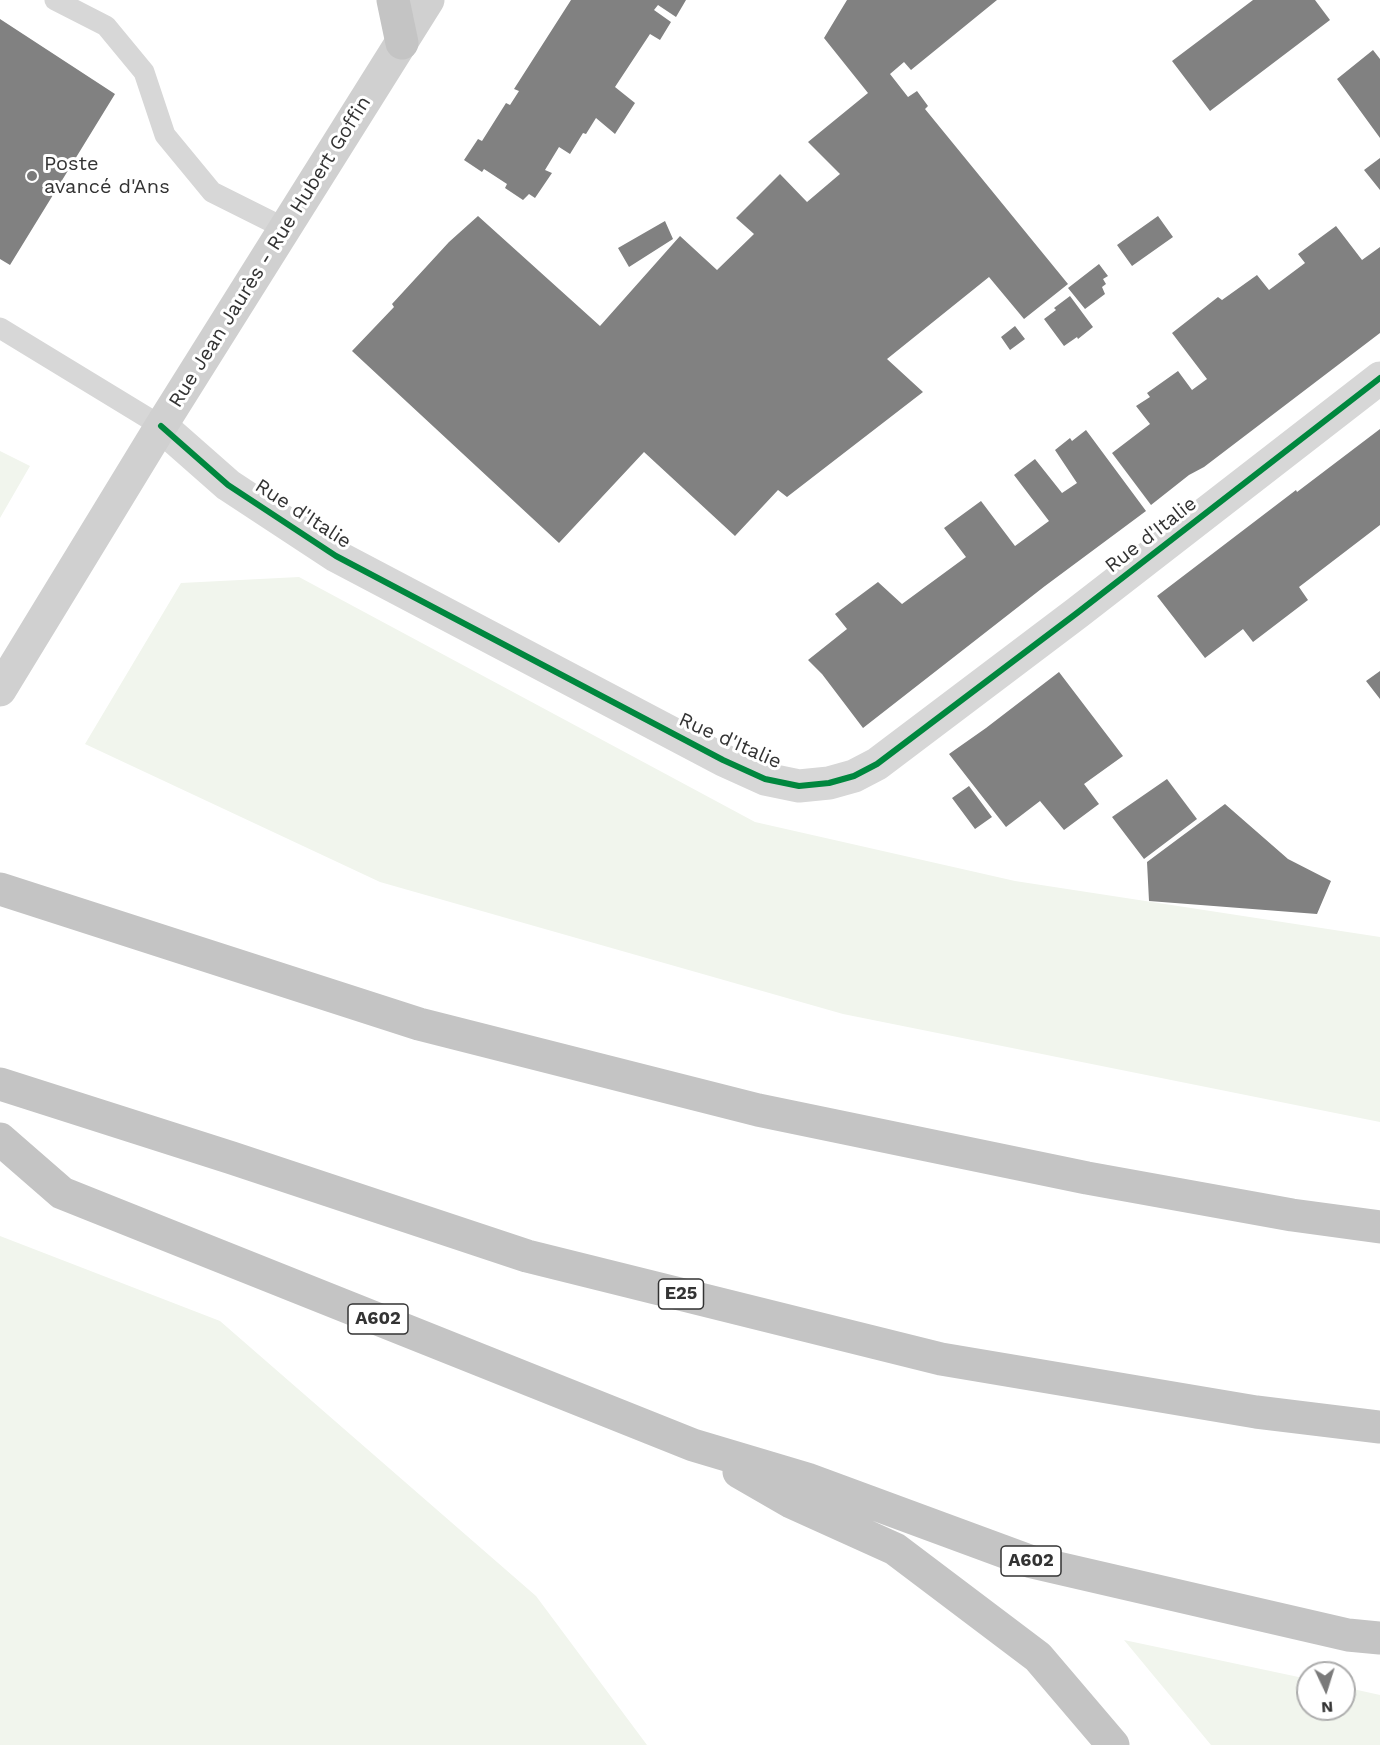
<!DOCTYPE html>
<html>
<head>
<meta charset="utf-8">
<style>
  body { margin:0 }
  #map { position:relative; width:1380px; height:1745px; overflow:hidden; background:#fff; font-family:"Work Sans",sans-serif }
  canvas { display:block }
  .north { position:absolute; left:1296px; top:1661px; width:60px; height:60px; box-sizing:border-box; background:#fff; border:2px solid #adadad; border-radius:50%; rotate:176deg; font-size:16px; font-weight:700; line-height:24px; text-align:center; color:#333 }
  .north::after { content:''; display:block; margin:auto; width:21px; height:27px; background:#7a7a7a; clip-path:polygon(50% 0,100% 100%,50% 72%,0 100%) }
</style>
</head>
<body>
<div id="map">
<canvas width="1380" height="1745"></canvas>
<div class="north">N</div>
</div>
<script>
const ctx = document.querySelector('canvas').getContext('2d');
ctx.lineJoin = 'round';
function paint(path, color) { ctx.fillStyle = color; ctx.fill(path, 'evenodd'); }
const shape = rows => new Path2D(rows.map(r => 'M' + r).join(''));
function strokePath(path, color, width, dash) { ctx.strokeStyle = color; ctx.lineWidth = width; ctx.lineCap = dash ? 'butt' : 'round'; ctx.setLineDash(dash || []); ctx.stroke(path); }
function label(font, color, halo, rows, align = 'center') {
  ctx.font = font + ' "Work Sans",sans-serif'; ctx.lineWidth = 6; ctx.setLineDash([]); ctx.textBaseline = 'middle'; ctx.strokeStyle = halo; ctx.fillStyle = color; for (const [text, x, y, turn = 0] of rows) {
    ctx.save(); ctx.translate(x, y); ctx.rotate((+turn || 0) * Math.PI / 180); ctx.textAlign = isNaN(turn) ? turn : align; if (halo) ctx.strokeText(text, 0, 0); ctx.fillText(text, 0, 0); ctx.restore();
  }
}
const green = shape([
  [0,451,30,466,0,518],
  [299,577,755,822,1015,881,1380,937,1380,1122,843,1014,380,882,85,744,181,583],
  [0,1236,220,1321,536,1596,647,1745,0,1745],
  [1124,1640,1308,1679,1308,1709,1344,1709,1344,1687,1380,1695,1380,1745,1211,1745]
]);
const building = shape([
  [571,0,686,0,676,17,658,5,654,10,671,22,660,40,650,34,615,87,635,103,615,134,596,118,586,134,583,133,570,154,559,147,545,170,552,173,535,198,529,194,523,200,505,188,507,184,484,169,482,172,464,160,478,139,482,141,506,103,510,105,519,91,514,89],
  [847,0,997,0,911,70,904,62,890,74,908,97,917,91,928,106,925,109,1068,284,1024,319,989,277,887,359,923,392,787,497,778,490,735,536,644,452,559,543,352,351,394,307,392,304,449,242,478,216,600,326,680,236,717,270,754,234,736,218,780,174,807,202,840,174,808,142,868,93,824,38],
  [1253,0,1315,0,1330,20,1210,111,1172,61],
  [0,19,115,94,10,265,0,259],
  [1373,50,1380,59,1380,138,1337,79],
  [1380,158,1380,190,1364,170],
  [1158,216,1173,237,1132,266,1117,245],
  [665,221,673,239,629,267,618,248],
  [1336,226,1362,260,1380,247,1380,333,1204,467,1189,475,1151,505,1112,453,1150,424,1136,406,1150,397,1147,393,1178,371,1192,390,1207,379,1172,333,1218,297,1222,300,1257,275,1269,290,1305,263,1298,254],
  [1099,264,1108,276,1103,279,1106,284,1102,287,1105,294,1085,309,1068,288],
  [1070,296,1093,327,1078,339,1077,337,1064,346,1044,319,1056,310,1054,308],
  [1015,326,1025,339,1010,350,1001,337],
  [1380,429,1380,525,1299,587,1308,600,1253,642,1243,629,1205,658,1157,596,1296,490,1297,492],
  [1086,430,1146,511,1045,586,863,728,822,674,808,660,847,629,835,614,878,582,902,604,966,557,944,528,981,501,1015,546,1049,521,1014,475,1035,459,1062,493,1077,483,1055,450,1070,438,1072,441],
  [1380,671,1380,699,1366,681],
  [1059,672,1123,756,1084,784,1099,804,1064,830,1040,801,1006,827,949,754,986,728],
  [1167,779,1197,819,1144,859,1112,817],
  [969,786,992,817,975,829,952,798],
  [1225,804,1288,859,1331,881,1317,914,1149,901,1147,862]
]);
const lane = shape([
  [55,0,106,26,144,72,165,135,212,192,284,228],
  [0,328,161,426]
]);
const street = shape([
  [161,426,228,485,336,556,723,760,765,779,799,786,829,783,854,776,877,764,1077,613,1380,378]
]);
const secondary = shape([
  [0,690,161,426,428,0]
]);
const highway = shape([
  [393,0,402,43],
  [0,889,419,1024,758,1110,1087,1178,1292,1215,1380,1227],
  [0,1084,232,1158,527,1256,941,1359,1256,1412,1380,1427],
  [0,1139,62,1193,693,1445,807,1479,1032,1562,1348,1635,1380,1638],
  [739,1472,791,1502,895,1549,1038,1657,1113,1745]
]);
const cycleway = shape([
  [161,426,228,485,336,556,723,760,765,779,799,786,829,783,854,776,877,764,1077,613,1380,378]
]);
const markers = [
  [32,176,6,"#7a7a7a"]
];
const shields = [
  [681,1294,45],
  [378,1319,60],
  [1031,1561,60]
];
const shieldNames = [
  ["E25",681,1294],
  ["A602",378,1319],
  ["A602",1031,1561]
];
const poiNames = [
  ["Poste",44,164],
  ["avancé d'Ans",44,187]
];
const streetNames = [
  ["Rue Jean Jaurès - Rue Hubert Goffin",270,252,-58],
  ["Rue d'Italie",303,514,33],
  ["Rue d'Italie",1151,535,-38],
  ["Rue d'Italie",730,741,24]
];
paint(green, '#f1f5ed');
paint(building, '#818181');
strokePath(lane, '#d7d7d7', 21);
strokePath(street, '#d7d7d7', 33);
strokePath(secondary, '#d0d0d0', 33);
strokePath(highway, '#c4c4c4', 33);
strokePath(cycleway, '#00873e', 6);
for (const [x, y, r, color] of markers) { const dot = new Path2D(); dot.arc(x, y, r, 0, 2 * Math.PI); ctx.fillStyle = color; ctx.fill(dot); strokePath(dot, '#fff', 2); }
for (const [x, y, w] of shields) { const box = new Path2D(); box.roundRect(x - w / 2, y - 15, w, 30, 4.5); ctx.fillStyle = '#fff'; ctx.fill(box); strokePath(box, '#333', 1.5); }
label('bold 18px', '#333', null, shieldNames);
label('20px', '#333', '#fff', poiNames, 'left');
label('20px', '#333', '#fff', streetNames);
</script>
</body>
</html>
